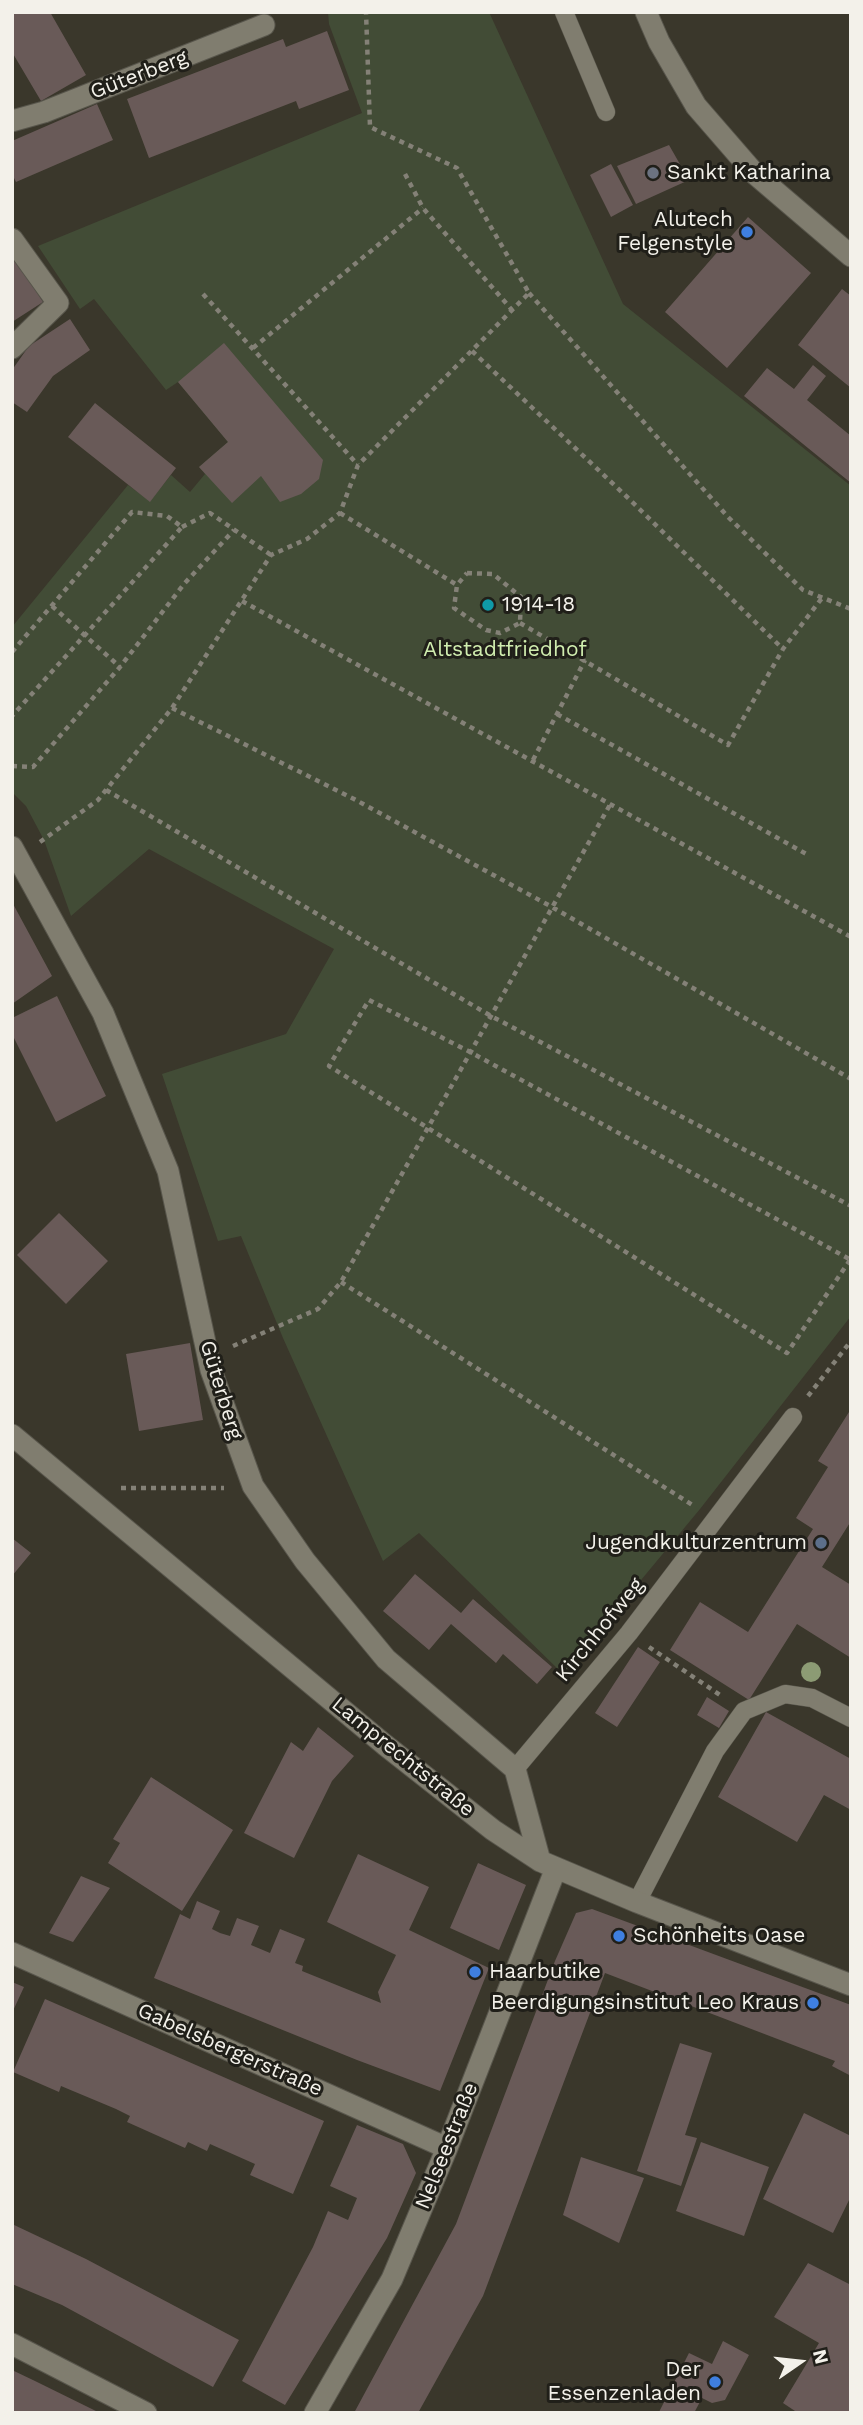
<!DOCTYPE html>
<html>
<head>
<meta charset="utf-8">
<style>
  body { margin:0 }
  #map { position:relative; width:863px; height:2425px; overflow:hidden; background:#3a372b; font-family:"Work Sans",sans-serif }
  canvas { display:block }
  .frame { position:absolute; inset:0; border:14px solid #f3f1ea; pointer-events:none }
  .north { position:absolute; left:765px; top:2327px; width:70px; height:70px; -webkit-text-stroke:5px #201f19; paint-order:stroke; rotate:76deg; font-size:19px; font-weight:700; line-height:28px; text-align:center; color:#f3f1ea }
  .north::after { content:''; display:block; margin:auto; width:24px; height:32px; background:#f3f1ea; clip-path:polygon(50% 0,100% 100%,50% 72%,0 100%) }
</style>
</head>
<body>
<div id="map">
<canvas width="863" height="2425"></canvas>
<div class="frame"></div>
<div class="north">N</div>
</div>
<script>
const ctx = document.querySelector('canvas').getContext('2d');
ctx.lineJoin = 'round';
function paint(path, color) { ctx.fillStyle = color; ctx.fill(path, 'evenodd'); }
const shape = rows => new Path2D(rows.map(r => 'M' + r).join(''));
function strokePath(path, color, width, dash) { ctx.strokeStyle = color; ctx.lineWidth = width; ctx.lineCap = dash ? 'butt' : 'round'; ctx.setLineDash(dash || []); ctx.stroke(path); }
function label(font, color, halo, rows, align = 'center') {
  ctx.font = font + ' "Work Sans",sans-serif'; ctx.lineWidth = 6; ctx.setLineDash([]); ctx.textBaseline = 'middle'; ctx.strokeStyle = halo; ctx.fillStyle = color; for (const [text, x, y, turn = 0] of rows) {
    ctx.save(); ctx.translate(x, y); ctx.rotate((+turn || 0) * Math.PI / 180); ctx.textAlign = isNaN(turn) ? turn : align; if (halo) ctx.strokeText(text, 0, 0); ctx.fillText(text, 0, 0); ctx.restore();
  }
}
const green = shape([
  [328,12,489,12,623,304,851,486,851,1316,700,1509,563,1674,419,1533,383,1561,283,1338,241,1236,218,1241,162,1074,286,1034,334,949,149,849,71,916,44,840,26,806,12,792,12,627,128,485,150,501,171,475,190,492,205,474,199,467,228,442,178,382,166,390,94,299,80,309,38,246,362,113,329,24]
]);
const building = shape([
  [12,12,50,12,86,75,41,101,12,52],
  [327,31,349,90,299,109,296,101,149,158,127,99,283,39,286,47],
  [97,104,113,140,16,182,12,174,12,141],
  [669,145,689,180,636,204,617,166],
  [611,164,633,205,611,217,590,175],
  [748,217,811,273,727,368,665,312],
  [12,254,43,302,12,322],
  [842,289,851,296,851,388,798,345],
  [70,319,90,350,53,376,27,412,12,402,12,370,29,346],
  [224,343,323,460,319,479,301,494,280,502,261,476,232,503,199,467,228,442,178,382],
  [813,365,826,376,807,400,851,436,851,483,744,396,767,368,794,389],
  [95,403,176,468,150,502,68,437],
  [12,902,52,976,12,1004],
  [57,996,106,1096,56,1122,12,1034,12,1018],
  [59,1213,108,1261,66,1304,17,1255],
  [190,1343,203,1420,139,1431,126,1354],
  [849,1412,851,1413,851,1521,822,1567,851,1585,851,1658,797,1624,749,1700,670,1650,700,1602,748,1632,813,1529,796,1518,828,1467,818,1461],
  [12,1538,31,1553,12,1576],
  [415,1574,461,1613,473,1599,552,1667,537,1684,503,1654,496,1663,451,1624,429,1650,383,1611],
  [638,1647,660,1662,617,1727,595,1713],
  [707,1697,729,1711,719,1728,697,1715],
  [766,1712,851,1759,851,1810,824,1795,797,1842,718,1797],
  [318,1727,354,1756,332,1781,294,1858,244,1833,291,1742,303,1751],
  [151,1777,233,1830,182,1911,108,1863,120,1843,113,1839],
  [358,1854,429,1887,409,1930,489,1968,440,2091,357,2060,154,1978,180,1914,190,1919,197,1901,220,1911,212,1929,220,1933,230,1936,237,1918,259,1926,251,1945,270,1953,280,1929,305,1939,295,1963,303,1966,302,1971,381,2003,378,1992,396,1955,327,1922],
  [478,1863,526,1885,499,1950,450,1928],
  [81,1876,110,1888,73,1942,49,1933],
  [592,1909,851,2005,851,2076,832,2066,835,2061,605,1973,483,2296,418,2413,354,2413,456,2224,555,1961,576,1913],
  [12,1982,24,1987,12,2013],
  [45,1999,324,2121,293,2194,250,2175,255,2164,210,2144,207,2151,188,2142,185,2148,127,2122,130,2116,116,2109,61,2086,59,2092,13,2072],
  [680,2043,712,2053,685,2135,697,2138,681,2186,637,2171],
  [804,2113,851,2136,851,2196,833,2233,763,2199],
  [357,2125,403,2144,416,2173,387,2238,285,2405,242,2381,313,2247,328,2211,348,2220,357,2198,330,2186],
  [701,2142,769,2167,744,2236,676,2211],
  [581,2157,644,2178,619,2243,563,2215],
  [12,2224,86,2259,239,2340,213,2387,62,2305,12,2284],
  [808,2263,851,2285,851,2413,798,2413,783,2403,819,2343,774,2317],
  [723,2341,749,2355,725,2400,712,2403,702,2398,694,2413,659,2412,689,2353,712,2364],
  [12,2370,35,2381,100,2413,12,2413]
]);
const path = shape([
  [405,174,423,208,512,310],
  [529,293,728,517,803,590,851,609],
  [203,294,358,465],
  [253,348,423,208],
  [472,351,626,496,783,649],
  [340,513,457,585],
  [182,527,210,513,271,555],
  [467,573,493,574,521,597,520,623,500,633,486,630,454,608,457,585,467,573],
  [242,601,851,937],
  [52,606,120,667],
  [520,623,728,745,783,649,822,598],
  [12,652,132,512,167,516,182,527,12,716],
  [172,708,354,799,552,907,851,1079],
  [557,714,808,855],
  [533,760,585,660],
  [12,766,33,767,120,667,184,584,234,530],
  [106,790,491,1016,851,1206],
  [40,842,98,800,106,790,172,708,271,555,307,539,340,513,358,465,529,293,457,168,370,127,366,12],
  [850,1260,787,1353,329,1066,369,1000,470,1052,804,1234,851,1260],
  [341,1282,694,1506],
  [233,1346,318,1309,341,1282,611,803],
  [808,1396,851,1341],
  [121,1488,224,1488],
  [649,1647,723,1697]
]);
const lane = shape([
  [564,12,606,112],
  [515,1769,629,1633,793,1417],
  [637,1902,715,1751,744,1711,785,1694,812,1698,851,1718]
]);
const street = shape([
  [12,121,44,112,264,25],
  [12,239,58,303,12,348],
  [12,847,103,1013,168,1171,211,1370,253,1486,305,1561,386,1659,515,1769,540,1861],
  [12,1435,385,1745,493,1830,540,1861,637,1902,851,1985],
  [12,1953,447,2148],
  [12,2344,146,2413],
  [315,2413,392,2279,447,2148,556,1868]
]);
const secondary = shape([
  [646,12,659,42,696,106,755,174,851,256]
]);
const trees = [
  [811,1672]
];
const markers = [
  [653,173,7,"#6b7280"],
  [747,232,7,"#3f7fe0"],
  [488,605,7,"#0f9aa8"],
  [821,1543,7,"#5c6f8a"],
  [619,1936,7,"#3f7fe0"],
  [475,1972,7,"#3f7fe0"],
  [813,2003,7,"#3f7fe0"],
  [715,2382,7,"#3f7fe0"]
];
const streetNames = [
  ["Güterberg",139,75,-21],
  ["Güterberg",221,1390,73],
  ["Kirchhofweg",600,1630,-51],
  ["Lamprechtstraße",403,1757,39],
  ["Gabelsbergerstraße",230,2050,24],
  ["Nelseestraße",447,2146,-68]
];
const poiNames = [
  ["Sankt Katharina",667,173],
  ["Alutech",733,220,"right"],
  ["Felgenstyle",733,244,"right"],
  ["1914-18",502,605],
  ["Jugendkulturzentrum",807,1543,"right"],
  ["Schönheits Oase",633,1936],
  ["Haarbutike",489,1972],
  ["Beerdigungsinstitut Leo Kraus",799,2003,"right"],
  ["Der",701,2370,"right"],
  ["Essenzenladen",701,2394,"right"]
];
const parkNames = [
  ["Altstadtfriedhof",505,650]
];
paint(green, '#424c36');
paint(building, '#695a58');
strokePath(lane, '#58564c', 19);
strokePath(street, '#58564c', 23);
strokePath(secondary, '#58564c', 23);
strokePath(path, '#848177', 4.5, [5, 5]);
strokePath(lane, '#807d6f', 18);
strokePath(street, '#807d6f', 21);
strokePath(secondary, '#807d6f', 21);
ctx.fillStyle = '#8c9b74';
for (const [x, y] of trees) { ctx.beginPath(); ctx.arc(x, y, 10, 0, 2 * Math.PI); ctx.fill(); }
for (const [x, y, r, color] of markers) { const dot = new Path2D(); dot.arc(x, y, r, 0, 2 * Math.PI); ctx.fillStyle = color; ctx.fill(dot); strokePath(dot, '#201f19', 2.5); }
label('21px', '#f3f1ea', '#201f19', streetNames);
label('21px', '#f3f1ea', '#201f19', poiNames, 'left');
label('21px', '#d0edaf', '#201f19', parkNames);
</script>
</body>
</html>
